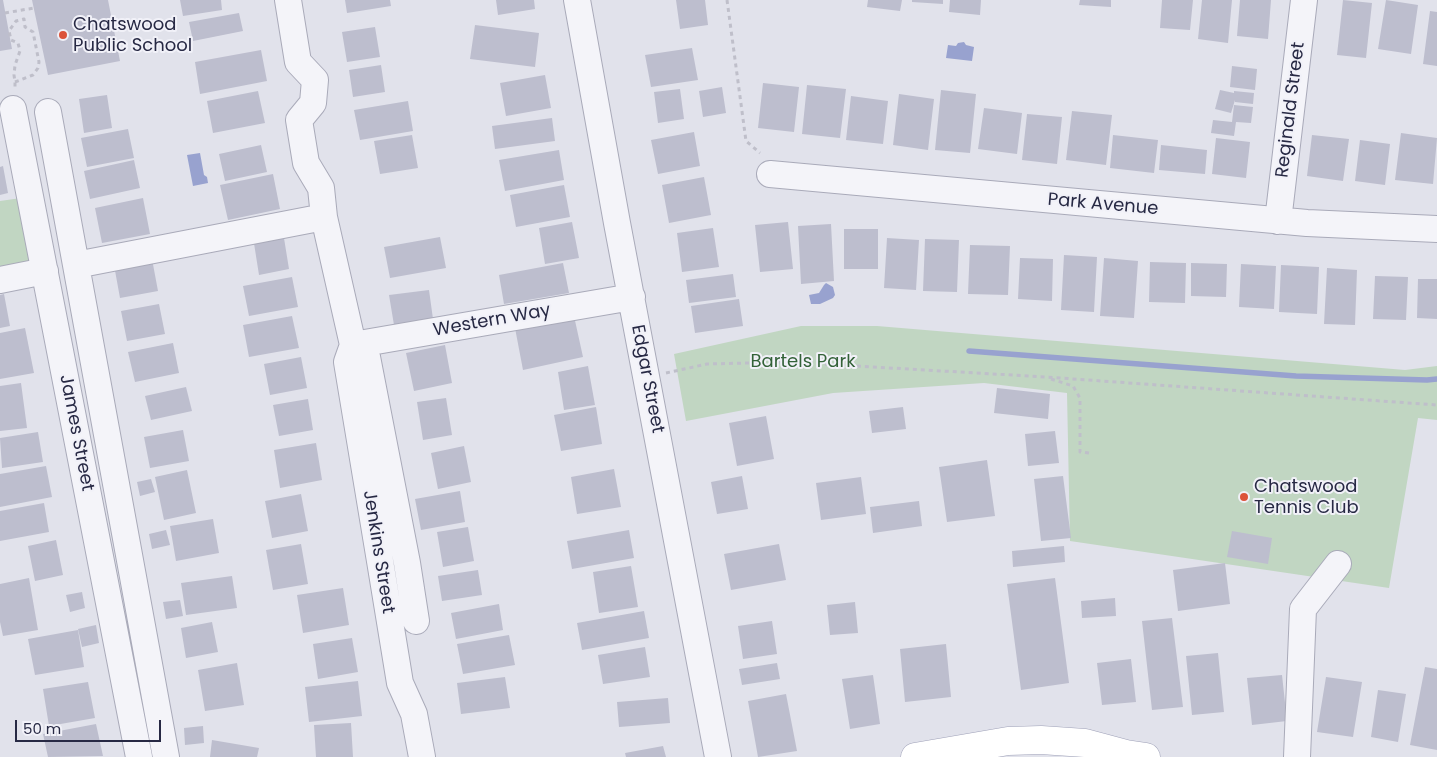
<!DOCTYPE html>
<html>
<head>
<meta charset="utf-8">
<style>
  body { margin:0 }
  #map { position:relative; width:1437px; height:757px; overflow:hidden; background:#e1e2eb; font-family:Poppins,sans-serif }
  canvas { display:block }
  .scale { position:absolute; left:15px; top:720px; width:146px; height:22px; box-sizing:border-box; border:2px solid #272944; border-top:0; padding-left:6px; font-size:15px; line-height:18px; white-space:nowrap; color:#272944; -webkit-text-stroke:4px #f1f1f8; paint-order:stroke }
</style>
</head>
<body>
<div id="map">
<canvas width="1437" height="757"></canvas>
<div class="scale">50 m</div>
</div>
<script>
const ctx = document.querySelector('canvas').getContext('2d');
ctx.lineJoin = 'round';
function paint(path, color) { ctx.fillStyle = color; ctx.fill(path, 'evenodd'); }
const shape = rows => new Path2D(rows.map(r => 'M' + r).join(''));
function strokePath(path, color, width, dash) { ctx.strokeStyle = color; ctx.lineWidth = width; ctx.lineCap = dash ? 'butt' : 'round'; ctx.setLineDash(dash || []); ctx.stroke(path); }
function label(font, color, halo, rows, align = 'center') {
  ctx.font = font + ' Poppins,sans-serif'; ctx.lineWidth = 4; ctx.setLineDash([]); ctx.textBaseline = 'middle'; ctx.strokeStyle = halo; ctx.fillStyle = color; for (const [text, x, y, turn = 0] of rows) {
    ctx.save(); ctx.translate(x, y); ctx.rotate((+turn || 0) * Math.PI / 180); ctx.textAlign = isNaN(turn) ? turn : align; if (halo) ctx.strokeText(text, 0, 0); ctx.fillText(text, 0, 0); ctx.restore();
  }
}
const green = shape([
  [21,198,34,270,0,276,0,201],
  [801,326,877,326,1405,370,1437,366,1437,420,1418,418,1389,588,1070,541,1067,393,984,383,833,393,686,421,674,354]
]);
const water = shape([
  [964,42,966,45,974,47,972,61,946,58,948,45,956,46,958,43],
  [200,153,204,175,207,177,208,183,193,186,187,155],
  [826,283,833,287,835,295,833,298,820,304,811,304,809,295,819,293,824,285]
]);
const stream = shape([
  [969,351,1296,376,1427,380,1437,379]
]);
const building = shape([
  [0,0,3,0,12,49,0,51],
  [32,0,108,0,120,61,48,75],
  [180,0,221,0,222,10,183,16],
  [345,0,390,0,391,6,347,13],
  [496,0,534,0,535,9,498,15],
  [676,0,705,0,708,25,680,29],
  [868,0,902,0,900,11,867,7],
  [912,0,943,0,943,4,912,2],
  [950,0,981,0,980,15,949,12],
  [1080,0,1111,0,1111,7,1079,5],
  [1162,0,1193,0,1190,30,1160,28],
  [1202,0,1232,0,1228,43,1198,39],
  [1240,0,1271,0,1268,39,1237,36],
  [1343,0,1372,3,1366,58,1337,55],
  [1386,0,1418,5,1411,54,1378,49],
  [1430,11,1437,12,1437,66,1423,64],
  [239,13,243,31,193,41,189,22],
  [475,25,539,33,535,67,470,59],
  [375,27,380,57,347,62,342,32],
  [692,48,698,80,651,87,645,55],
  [261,50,267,81,200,94,195,62],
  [381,65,385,92,353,97,349,70],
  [1232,66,1257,69,1255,90,1230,87],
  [545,75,551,108,506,116,500,83],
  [763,83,799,87,794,132,758,128],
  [807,85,846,89,840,138,802,134],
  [722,87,726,113,703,117,699,91],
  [680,89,684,119,658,123,654,92],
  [941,90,976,94,970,153,935,150],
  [1220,90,1234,93,1234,91,1254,93,1253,104,1235,102,1235,100,1231,113,1215,109],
  [258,91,265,123,213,133,207,101],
  [899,94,934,99,928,150,893,145],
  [107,95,112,128,84,133,79,99],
  [851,96,888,101,883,144,846,140],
  [408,101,413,131,360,140,354,110],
  [1234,105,1253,107,1251,123,1236,122,1234,136,1211,133,1213,120,1232,122],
  [984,108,1022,113,1017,154,978,149],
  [1072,111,1112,115,1106,165,1066,160],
  [1027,114,1062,117,1057,164,1022,160],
  [552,118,555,141,495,149,492,126],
  [128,129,134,158,87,167,81,138],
  [694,132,700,166,658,174,651,140],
  [1401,133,1437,138,1433,184,1395,180],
  [412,135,418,168,380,174,374,141],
  [1113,135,1158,140,1154,173,1110,168],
  [1312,135,1349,139,1343,181,1307,176],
  [1216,138,1250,142,1246,178,1212,174],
  [1360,140,1390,144,1385,185,1355,181],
  [261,145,267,172,225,181,219,154],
  [1161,145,1207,150,1205,174,1159,170],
  [559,150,564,180,505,191,499,160],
  [134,160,140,188,90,199,84,171],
  [3,166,8,193,0,195,0,167],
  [273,174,280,209,228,220,220,185],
  [704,177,711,215,669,223,662,185],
  [564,185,570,217,516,227,510,195],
  [143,198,150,234,102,243,95,208],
  [572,222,579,258,545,264,539,228],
  [788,222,793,269,760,272,755,225],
  [831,224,834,281,801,284,798,226],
  [713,228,719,267,682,272,677,233],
  [844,229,878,229,878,269,844,269],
  [283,232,289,269,259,275,253,237],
  [440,237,446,268,390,278,384,247],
  [887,238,919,240,916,290,884,288],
  [925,239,959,240,957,292,923,291],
  [970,245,1010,246,1008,295,968,294],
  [1064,255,1097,257,1094,312,1061,310],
  [1020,258,1053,259,1052,301,1018,299],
  [1104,258,1138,261,1134,318,1100,316],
  [152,259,158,291,120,298,114,265],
  [1150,262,1186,263,1185,303,1149,302],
  [563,263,569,293,504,304,499,275],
  [1191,263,1227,264,1226,297,1191,296],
  [1241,264,1276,266,1274,309,1239,307],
  [1281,265,1319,267,1317,314,1279,312],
  [1327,268,1357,270,1355,325,1324,324],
  [733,274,736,297,689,303,686,280],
  [1375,276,1408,277,1406,320,1373,319],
  [292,277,298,307,249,316,243,286],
  [1418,279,1437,279,1437,319,1417,318],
  [429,290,433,319,394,325,389,295],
  [4,294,10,326,0,328,0,295],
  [739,299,743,326,695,333,691,306],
  [159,304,165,334,127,341,121,311],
  [292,316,299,348,249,357,243,325],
  [574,316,583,357,523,370,515,328],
  [25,328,34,373,0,379,0,333],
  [173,343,179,373,135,382,128,352],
  [445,345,452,383,414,391,406,353],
  [301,357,307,388,270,395,264,364],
  [588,366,595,405,564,410,558,372],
  [21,383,27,428,0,431,0,386],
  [186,387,192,411,151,420,145,396],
  [997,388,1050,394,1048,419,994,413],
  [446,398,452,435,423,440,417,402],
  [308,399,313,430,279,436,273,405],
  [596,407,602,444,561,451,554,415],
  [903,407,906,429,872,433,869,411],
  [766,416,774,459,737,466,729,423],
  [183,430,189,461,150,468,144,437],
  [1055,431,1059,463,1028,466,1025,434],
  [38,432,43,462,2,468,0,438],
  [316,443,322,480,280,488,274,450],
  [464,446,471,482,438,489,431,453],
  [987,460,995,516,947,522,939,467],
  [46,466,52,497,0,507,0,474],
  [614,469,621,507,577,514,571,477],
  [187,470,196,513,164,520,155,477],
  [742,476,748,509,717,514,711,482],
  [1063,476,1071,538,1041,541,1034,479],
  [861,477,866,514,821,520,816,483],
  [151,479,155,492,140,496,137,482],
  [460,491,465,522,421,530,415,499],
  [301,494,308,531,272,538,265,501],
  [919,501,922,526,873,533,870,507],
  [44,503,49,532,0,541,0,511],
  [213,519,219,553,176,561,170,526],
  [468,527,474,561,443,567,437,532],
  [166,530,170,545,152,549,149,534],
  [629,530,634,558,572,569,567,541],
  [1232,531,1272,538,1268,564,1227,557],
  [56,540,63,575,35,581,28,546],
  [301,544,308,584,273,590,266,550],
  [779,544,786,580,731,590,724,554],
  [1064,546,1065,562,1013,567,1012,551],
  [1225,563,1230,604,1178,611,1173,570],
  [631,566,638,607,599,613,593,572],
  [478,570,482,595,442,601,438,576],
  [232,576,237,608,186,615,181,583],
  [29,578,38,630,3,636,0,622,0,584],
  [1055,578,1069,683,1021,690,1007,584],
  [343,588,349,625,303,633,297,595],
  [82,592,85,608,70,612,66,595],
  [1115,598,1116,616,1082,618,1081,601],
  [180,600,183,616,166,619,163,602],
  [855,602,858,633,830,635,827,605],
  [499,604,503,630,456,639,451,613],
  [644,611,649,638,582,650,577,623],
  [1172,618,1183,707,1152,710,1142,621],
  [772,621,777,654,743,659,738,626],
  [212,622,218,652,186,658,181,628],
  [96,625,99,643,82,647,78,629],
  [78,630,84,667,35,675,28,639],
  [509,635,515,665,463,674,457,644],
  [352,638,358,672,318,679,313,644],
  [946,644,951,697,905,702,900,649],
  [645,647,650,677,603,684,598,655],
  [1218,653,1224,712,1192,715,1186,656],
  [1131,659,1136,702,1102,705,1097,663],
  [237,663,244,705,205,711,198,670],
  [777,663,780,679,742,685,739,669],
  [1425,667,1437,669,1437,750,1410,745],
  [873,675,880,724,850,729,842,679],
  [1282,675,1287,721,1252,725,1247,678],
  [505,677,510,708,461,714,457,683],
  [1326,677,1362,682,1353,737,1317,732],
  [358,681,362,716,309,722,305,687],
  [88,682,95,718,49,726,43,689],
  [1378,690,1406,694,1398,742,1371,737],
  [786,694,797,751,758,757,748,701],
  [668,698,670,723,619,727,617,702],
  [351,723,353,757,316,757,314,725],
  [96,724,103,756,48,757,43,734],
  [203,726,204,743,185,745,184,728],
  [212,740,259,748,257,757,210,757],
  [663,746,666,757,626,757,625,753]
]);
const path = shape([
  [727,0,746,141,760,153],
  [5,13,34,8],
  [15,82,33,75,38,68,39,62,33,32,25,27,24,19,16,21,9,31,11,40,18,43,20,51,15,65,14,75,15,82,15,87],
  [666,373,707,364,787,362,1046,377,1437,405],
  [1051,379,1073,386,1080,398,1080,452,1090,453]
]);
const minor = shape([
  [288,0,298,62,315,80,313,103,299,120,306,163,321,188,324,217,353,345,347,362,381,567,400,683,414,714,422,757],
  [577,0,617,223,718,757],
  [13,109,139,757],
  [48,112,166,757],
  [770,174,1307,223,1437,229],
  [1278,221,1304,0],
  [76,265,324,217],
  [0,280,45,271],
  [353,345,367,357,407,563,416,621],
  [353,345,632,297],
  [1297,757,1303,609,1338,564]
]);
const major = shape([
  [915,757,1008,741,1041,740,1085,743,1126,754,1146,757]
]);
const markers = [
  [63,35,5,"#dc5239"],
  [1244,497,5,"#dc5239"]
];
const poiNames = [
  ["Chatswood",73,25],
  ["Public School",73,46],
  ["Chatswood",1254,487],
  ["Tennis Club",1254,508]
];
const streetNames = [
  ["Reginald Street",1291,110,-83],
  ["Park Avenue",1103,205,5],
  ["Western Way",492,321,-10],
  ["Edgar Street",647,379,79],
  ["James Street",76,433,79],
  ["Jenkins Street",378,552,81]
];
const parkNames = [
  ["Bartels Park",803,362]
];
paint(green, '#c1d6c2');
paint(water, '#98a2cf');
strokePath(stream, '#98a2cf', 5.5);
paint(building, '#bdbece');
strokePath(minor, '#a9aab9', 28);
strokePath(major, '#9fa1b8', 29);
strokePath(path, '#bfbfca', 3, [4, 4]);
strokePath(minor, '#f4f4f9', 26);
strokePath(major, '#fff', 28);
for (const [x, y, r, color] of markers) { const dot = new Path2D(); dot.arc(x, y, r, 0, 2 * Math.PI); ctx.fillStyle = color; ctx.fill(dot); strokePath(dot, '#f1f1f8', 2); }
label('18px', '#272944', '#f1f1f8', poiNames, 'left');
label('18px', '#272944', '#f1f1f8', streetNames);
label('18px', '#336238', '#f1f1f8', parkNames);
</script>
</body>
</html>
